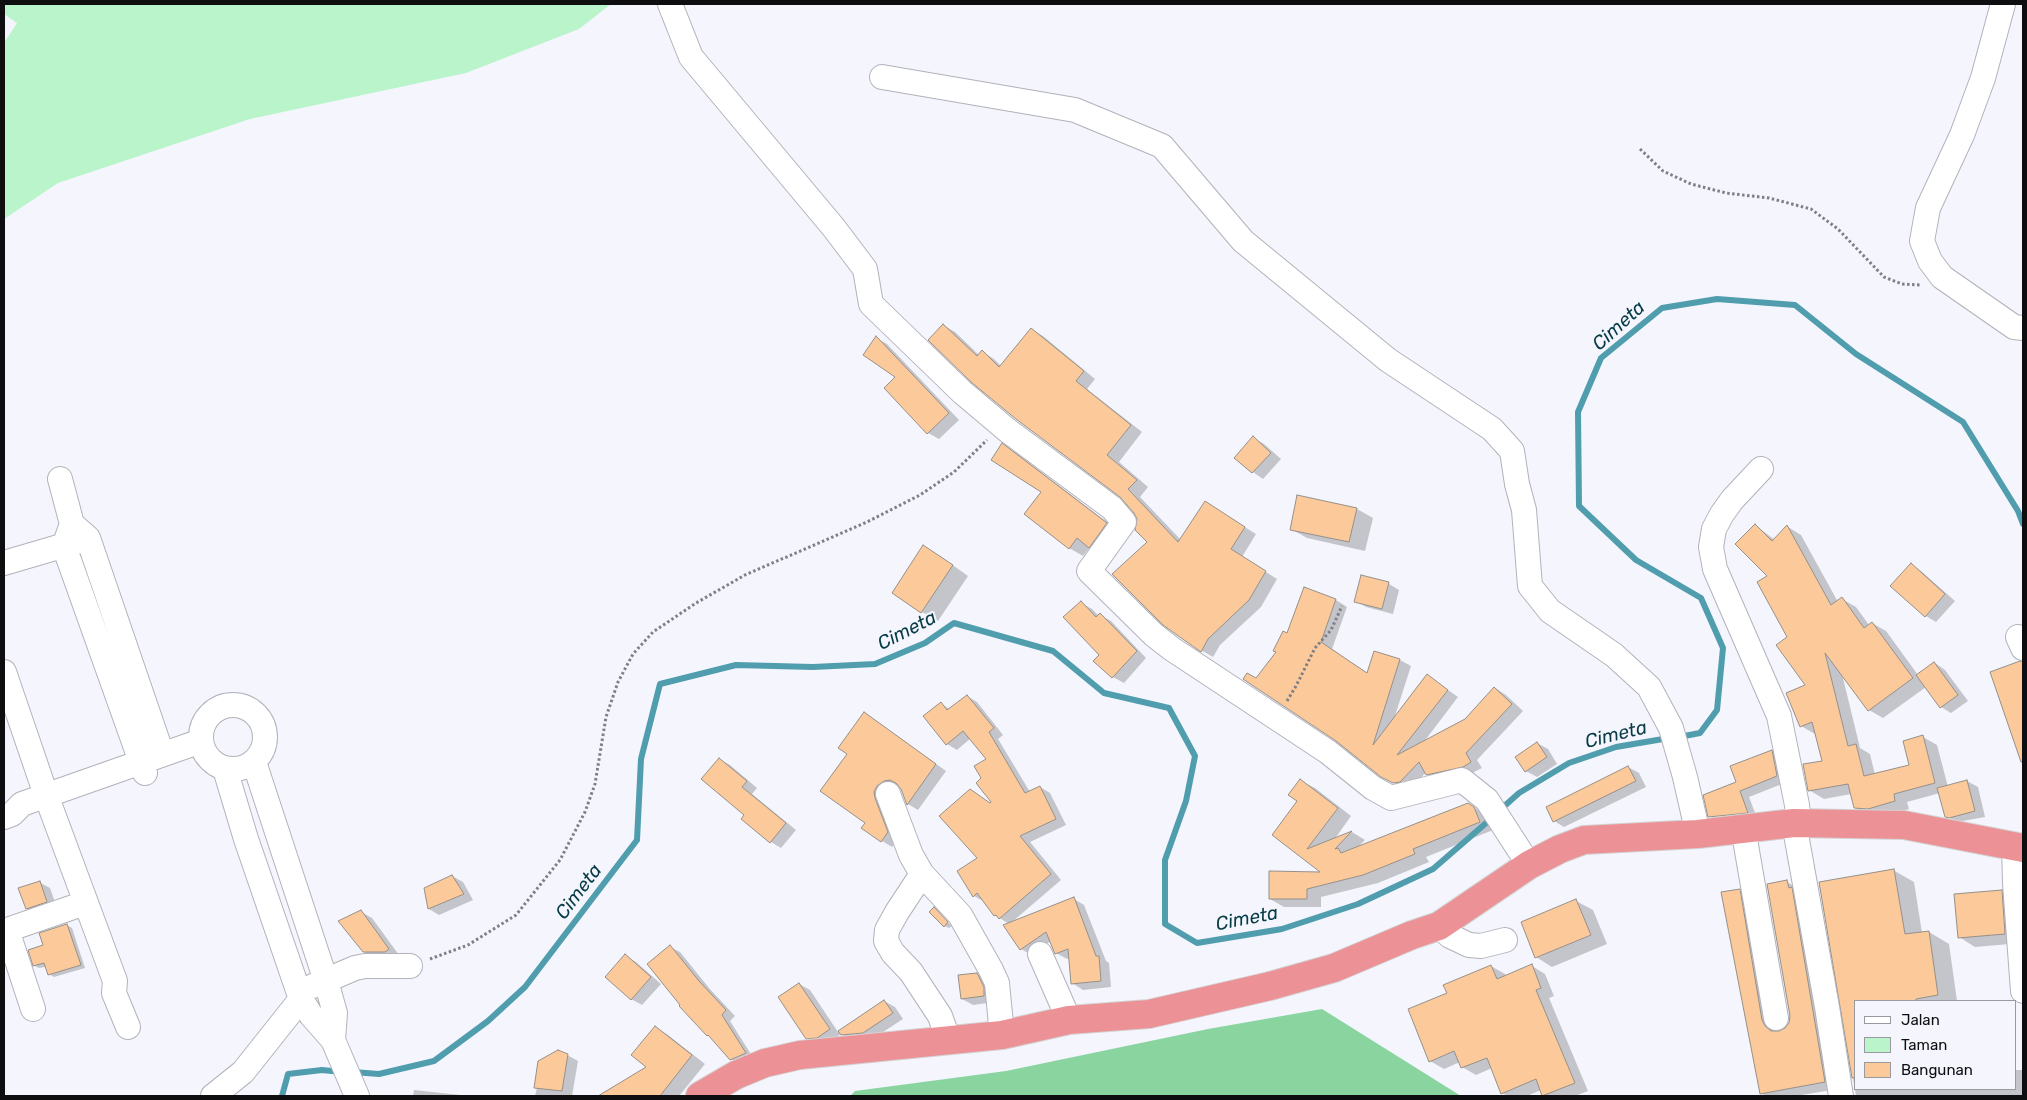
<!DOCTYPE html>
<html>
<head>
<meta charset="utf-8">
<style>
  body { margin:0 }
  #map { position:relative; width:2027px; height:1100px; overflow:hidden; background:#f5f5fe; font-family:Rubik,sans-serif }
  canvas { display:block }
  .frame { position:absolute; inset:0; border:5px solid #0e0e10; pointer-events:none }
  .legend { position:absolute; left:1854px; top:1000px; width:162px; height:90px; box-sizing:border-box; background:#f5f5fe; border:1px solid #99999f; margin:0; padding:6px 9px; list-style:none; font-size:15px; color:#0e0e10 }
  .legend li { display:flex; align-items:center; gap:10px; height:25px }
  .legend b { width:25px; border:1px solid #99999f }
</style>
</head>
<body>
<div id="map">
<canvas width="2027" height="1100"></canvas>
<div class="frame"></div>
<ul class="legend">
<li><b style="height:6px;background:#fff"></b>Jalan</li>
<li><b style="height:14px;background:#baf4ca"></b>Taman</li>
<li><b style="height:14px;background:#fcca9a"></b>Bangunan</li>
</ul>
</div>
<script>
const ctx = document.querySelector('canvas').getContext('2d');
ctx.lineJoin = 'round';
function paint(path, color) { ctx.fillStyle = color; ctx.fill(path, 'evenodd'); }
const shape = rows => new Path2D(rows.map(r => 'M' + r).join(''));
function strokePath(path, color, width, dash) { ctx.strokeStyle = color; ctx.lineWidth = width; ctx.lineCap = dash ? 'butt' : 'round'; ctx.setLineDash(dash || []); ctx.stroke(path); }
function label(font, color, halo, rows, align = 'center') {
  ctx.font = font + ' Rubik,sans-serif'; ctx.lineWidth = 4; ctx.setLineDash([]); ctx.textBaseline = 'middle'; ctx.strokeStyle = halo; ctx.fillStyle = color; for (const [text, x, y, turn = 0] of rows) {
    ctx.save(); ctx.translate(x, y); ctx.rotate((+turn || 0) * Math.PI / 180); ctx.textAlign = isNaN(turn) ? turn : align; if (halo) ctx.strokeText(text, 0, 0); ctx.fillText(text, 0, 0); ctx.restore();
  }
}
const green = shape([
  [4,4,611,4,579,29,466,73,250,119,58,183,4,219,4,43,17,23,4,14]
]);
const forest = shape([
  [1322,1009,1461,1096,850,1096,855,1091,1006,1071,1208,1029]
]);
const shadow = shape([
  [943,325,955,332,979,355,983,352,994,359,1001,366,1031,329,1043,336,1095,379,1087,389,1142,432,1119,462,1148,487,1140,497,1181,540,1217,510,1256,534,1242,557,1277,579,1261,607,1220,645,1213,657,1201,650,1139,524,1136,513,1121,496],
  [876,338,887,344,959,420,939,439,928,433],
  [1253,438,1264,444,1281,459,1263,479,1253,472,1236,458],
  [1002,445,1016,453,1120,532,1103,555,1090,547,1083,556,1069,548,1042,492],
  [1357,509,1373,518,1365,551,1307,538,1291,529],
  [1755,525,1775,540,1788,527,1801,535,1838,602,1842,599,1856,607,1869,625,1872,623,1886,631,1918,675,1935,663,1945,670,1968,701,1951,713,1941,707,1926,687,1883,718,1869,710,1842,674,1860,748,1870,754,1875,775,1910,766,1923,737,1937,745,1948,787,1967,781,1978,787,1985,817,1957,822,1946,816,1940,793,1907,802,1909,809,1883,816,1869,816,1855,808,1851,794,1824,799,1809,790,1824,762,1815,734,1801,726,1807,686,1769,577],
  [940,556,968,576,938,621,922,612],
  [1911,565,1921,571,1955,601,1936,622,1926,616],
  [1362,577,1389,584,1399,590,1393,614,1366,607,1356,601],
  [1304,589,1336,600,1347,607,1332,649,1368,674,1400,660,1411,666,1394,719,1428,676,1458,697,1423,743,1465,720,1495,688,1506,695,1523,711,1477,760,1482,768,1474,772,1439,781,1426,772,1412,788,1405,789,1381,776,1257,680,1278,652,1288,635],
  [1081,603,1092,609,1099,616,1100,615,1111,621,1146,658,1124,683,1113,677,1095,661,1101,655],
  [2023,663,2023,766,1991,673],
  [967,696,977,702,1003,735,998,739,1030,792,1040,787,1050,793,1066,825,1030,842,1061,880,1012,922,1074,899,1084,905,1106,961,1109,963,1111,987,1083,990,1072,983,1070,958,1067,959,1056,953,1051,941,1032,955,1021,949,1009,924,995,915,985,902,974,896,958,871,979,858,970,790,991,804,993,802,983,779,988,759,971,738,957,750,947,744,941,704,950,709],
  [875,720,946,771,918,810,908,804,900,786,895,786,898,839,892,847,882,841,867,823],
  [1537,743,1548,749,1557,764,1537,777,1526,771],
  [1772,751,1782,757,1787,782,1749,797,1757,818,1720,822,1709,816,1738,782],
  [719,759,730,765,757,788,752,794,796,830,781,848,771,842,746,815],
  [1628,767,1639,773,1646,787,1564,827,1554,821],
  [1301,781,1315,788,1351,816,1334,840,1352,832,1365,840,1357,848,1468,804,1482,812,1493,830,1426,857,1429,862,1378,883,1321,897,1321,907,1284,907,1270,899,1324,873,1273,835,1299,801],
  [1893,870,1914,882,1922,933,1929,932,1949,944,1957,1001,1856,1001,1856,1089,2016,1089,2016,1070,2023,1070,2023,1096,1856,1096,1820,883],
  [452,876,463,882,473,900,439,915,429,909],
  [39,882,50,888,57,908,37,914,27,908],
  [1787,882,1799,889,1837,1089,1796,1096,1766,1096,1761,1093,1739,890,1752,897,1776,1033,1786,1029,1790,1023],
  [2001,892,2018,901,2021,943,1975,947,1959,937],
  [1576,901,1593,910,1607,944,1552,967,1536,957],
  [934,909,952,926,949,928,945,926],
  [361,912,372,918,399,955,375,958,364,952],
  [67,925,72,928,85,968,54,977,49,974,45,967,39,968,35,966,29,950,44,946,41,934],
  [670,947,680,952,709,988,735,1016,730,1021,754,1059,741,1065,731,1059],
  [626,956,636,962,661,984,642,1005,631,999],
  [1491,966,1505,974,1506,977,1532,966,1545,974,1554,996,1549,998,1588,1091,1575,1096,1544,1096,1541,1090,1527,1096,1508,1096,1502,1093,1492,1068,1476,1075,1462,1067,1460,1062,1444,1069,1430,1061,1448,994],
  [977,974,988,981,995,1002,973,1005,962,999],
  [799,984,810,990,838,1032,884,1001,895,1007,903,1019,874,1038,852,1041,841,1034,828,1043,818,1044,807,1038],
  [655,1027,668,1035,705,1064,679,1096,603,1096,648,1067],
  [567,1055,578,1061,572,1096,535,1096,537,1088,535,1088],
  [414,1090,470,1096,471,1096,413,1096]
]);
const stream = shape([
  [1679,737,1700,733,1717,710,1723,648,1701,598,1636,560,1579,506,1578,412,1601,358,1662,308,1717,299,1795,305,1856,354,1963,422,2018,511,2023,524],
  [1500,810,1519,793,1569,763,1616,747,1669,738],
  [353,1072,379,1074,434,1061,488,1021,525,987,637,840,641,759,660,684,736,665,813,667,875,664,925,643,954,623,1053,651,1104,693,1169,708,1195,756,1186,801,1165,860,1165,924,1197,943,1282,929,1358,904,1433,869,1493,817],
  [282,1096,288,1074,322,1070,341,1072]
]);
const building = shape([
  [943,324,977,356,982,350,999,367,1031,328,1084,371,1076,381,1131,425,1107,455,1137,480,1128,489,1178,542,1205,501,1245,527,1231,549,1266,571,1249,600,1208,639,1201,652,1163,625,1112,574,1147,542,1135,530,1137,519,1134,513,1120,497,1016,419,971,382,928,340,943,324],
  [876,336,949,413,927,434,884,388,895,377,863,355,876,336],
  [1253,436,1271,453,1252,473,1234,458,1253,436],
  [1002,443,1107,523,1089,548,1077,538,1069,549,1024,514,1041,492,991,460,1002,443],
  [1297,495,1357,508,1349,542,1290,530,1297,495],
  [1755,524,1772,541,1787,525,1831,605,1842,597,1864,628,1872,622,1913,678,1868,711,1825,653,1848,746,1856,744,1864,776,1909,765,1903,741,1923,735,1935,783,1894,794,1895,801,1868,809,1854,808,1848,784,1808,791,1803,764,1822,761,1812,722,1800,727,1786,693,1805,685,1776,645,1787,637,1757,582,1767,576,1735,544,1755,524],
  [923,545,953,565,921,613,892,593,923,545],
  [1911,563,1945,594,1925,617,1890,586,1911,563],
  [1361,575,1389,582,1382,609,1354,602,1361,575],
  [1304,587,1336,599,1321,642,1367,673,1374,651,1400,659,1373,745,1427,674,1448,690,1397,755,1465,719,1494,687,1512,704,1466,753,1471,762,1463,767,1426,775,1419,762,1400,782,1393,783,1381,777,1336,741,1243,679,1247,673,1256,678,1276,652,1273,651,1283,631,1287,633,1304,587],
  [1081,601,1096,617,1100,613,1137,651,1112,678,1093,661,1099,655,1063,617,1081,601],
  [2020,661,2023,661,2023,761,2021,762,1990,672,2020,661],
  [1934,662,1958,695,1940,708,1916,675,1934,662],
  [967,695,994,728,989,732,1025,793,1040,786,1056,819,1020,836,1051,874,999,919,996,915,994,916,977,893,973,897,957,871,977,858,939,816,970,789,990,803,991,802,976,783,981,778,974,766,986,759,963,731,946,745,923,716,941,702,947,710,967,695],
  [864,712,936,764,907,805,901,789,896,783,890,780,884,781,877,786,874,792,875,798,888,832,881,842,861,828,865,823,820,791,847,754,838,748,864,712],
  [1537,742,1547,757,1525,772,1515,757,1537,742],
  [1772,750,1777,776,1740,791,1748,813,1708,817,1703,795,1736,782,1730,766,1772,750],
  [719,758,747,781,742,787,786,823,770,843,741,819,744,815,701,779,719,758],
  [1628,766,1636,781,1553,822,1546,807,1628,766],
  [1300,779,1338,808,1307,849,1352,831,1335,849,1338,848,1341,853,1468,803,1474,807,1480,822,1413,849,1415,854,1363,875,1307,889,1307,899,1269,899,1269,871,1320,872,1272,835,1297,801,1288,795,1300,779],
  [1967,780,1975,811,1949,818,1945,817,1937,788,1967,780],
  [1894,869,1905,934,1929,931,1938,995,1916,999,1916,1001,1856,1001,1856,1077,1852,1078,1819,882,1894,869],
  [452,875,464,894,428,909,424,888,452,875],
  [1787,880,1789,888,1792,887,1825,1082,1760,1094,1721,892,1740,889,1762,1020,1765,1026,1771,1031,1779,1031,1785,1028,1789,1023,1790,1016,1767,884,1787,880],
  [40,881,47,902,26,909,18,888,40,881],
  [2002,890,2005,934,1958,938,1954,894,2002,890],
  [1074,897,1096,956,1099,956,1101,981,1071,984,1068,949,1055,954,1046,932,1020,950,1003,925,1074,897],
  [1576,899,1591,935,1535,958,1521,922,1576,899],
  [934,907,948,922,944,927,929,912,934,907],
  [361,910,389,949,385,952,363,952,338,921,361,910],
  [67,924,81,965,48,975,44,963,33,966,28,950,43,945,39,933,67,924],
  [670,945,699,981,726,1010,722,1015,746,1053,730,1060,708,1035,707,1036,679,1006,680,1005,647,964,670,945],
  [625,954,651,977,631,1000,605,977,625,954],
  [1532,964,1541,988,1536,990,1575,1083,1542,1096,1536,1079,1501,1094,1487,1058,1461,1068,1454,1051,1429,1062,1408,1009,1447,993,1443,985,1491,965,1497,979,1532,964],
  [977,973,984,987,984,996,961,999,958,975,977,973],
  [799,983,830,1029,817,1038,806,1039,778,997,799,983],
  [884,1000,893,1013,863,1033,841,1035,838,1031,884,1000],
  [655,1026,692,1055,660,1096,598,1096,646,1067,631,1055,655,1026],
  [558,1050,568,1054,562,1091,534,1088,538,1061,558,1050]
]);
const path = shape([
  [1640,149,1663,171,1691,184,1726,193,1769,198,1811,209,1838,229,1884,277,1902,284,1920,285],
  [1287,701,1296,686,1315,648,1331,630,1342,606],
  [430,959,468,945,516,915,560,860,585,812,595,784,606,717,618,682,633,654,653,632,696,603,745,575,867,522,920,495,954,472,987,440]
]);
const minor = shape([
  [670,4,691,57,834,228,865,269,871,304,962,392,1007,430,1112,508,1124,522,1089,571,1154,635,1172,649,1328,752,1373,788,1391,798,1462,780,1487,800,1529,865],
  [2003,4,1983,78,1962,135,1928,208,1922,241,1930,261,1942,277,2014,327,2023,328],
  [882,77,1075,110,1162,146,1243,241,1388,360,1492,429,1512,451,1517,484,1524,510,1530,586,1550,611,1614,655,1649,687,1671,728,1685,777,1698,834],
  [1761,469,1732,500,1722,514,1714,529,1711,547,1715,569,1779,716,1797,805,1799,824],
  [60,479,72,524,88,538,162,754],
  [72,524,64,546,145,773],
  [4,563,79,541],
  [2018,637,2023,648],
  [4,672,46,795,115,981,114,993,128,1027],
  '201 737a32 32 0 1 1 64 0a32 32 0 1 1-64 0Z',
  [254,762,326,981,335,1013,333,1040],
  [225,769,246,839,301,999,311,1015,333,1040,357,1096],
  [888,794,911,855,922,874,960,915,991,970,997,983,1002,1035],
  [4,817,12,814,22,804,201,741],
  [1794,823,1827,1007,1841,1096],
  [1743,828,1776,1018],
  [2014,846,2015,883,2023,991],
  [922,874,897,912,887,930,886,941,893,953,911,972,940,1016,949,1041],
  [1439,926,1450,936,1469,945,1481,946,1505,940],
  [7,930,33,1009],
  [4,931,85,903],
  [1040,954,1069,1020],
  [313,986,355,968,365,966,410,966],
  [213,1096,243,1072,301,999]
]);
const highway = shape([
  [700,1096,736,1075,765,1063,800,1055,1002,1035,1069,1020,1149,1014,1270,986,1334,968,1412,935,1439,926,1529,865,1560,849,1584,840,1698,834,1794,823,1904,825,2023,848]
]);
const waterNames = [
  ["Cimeta",1619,326,-42],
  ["Cimeta",907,631,-27],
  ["Cimeta",1616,735,-14],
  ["Cimeta",579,892,-53],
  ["Cimeta",1247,919,-11]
];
paint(green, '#baf4ca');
paint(forest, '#8ad4a0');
paint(shadow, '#0003');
strokePath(stream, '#509dae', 6);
paint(building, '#fcca9a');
strokePath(building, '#958f89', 1);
strokePath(minor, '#b2b2bb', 26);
strokePath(highway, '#d4d4d4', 30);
strokePath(path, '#7f7f84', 3, [2.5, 2.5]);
strokePath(minor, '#fff', 24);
strokePath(highway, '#ec9296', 28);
label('italic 19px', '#073c46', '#f5f5fe', waterNames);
</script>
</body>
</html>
